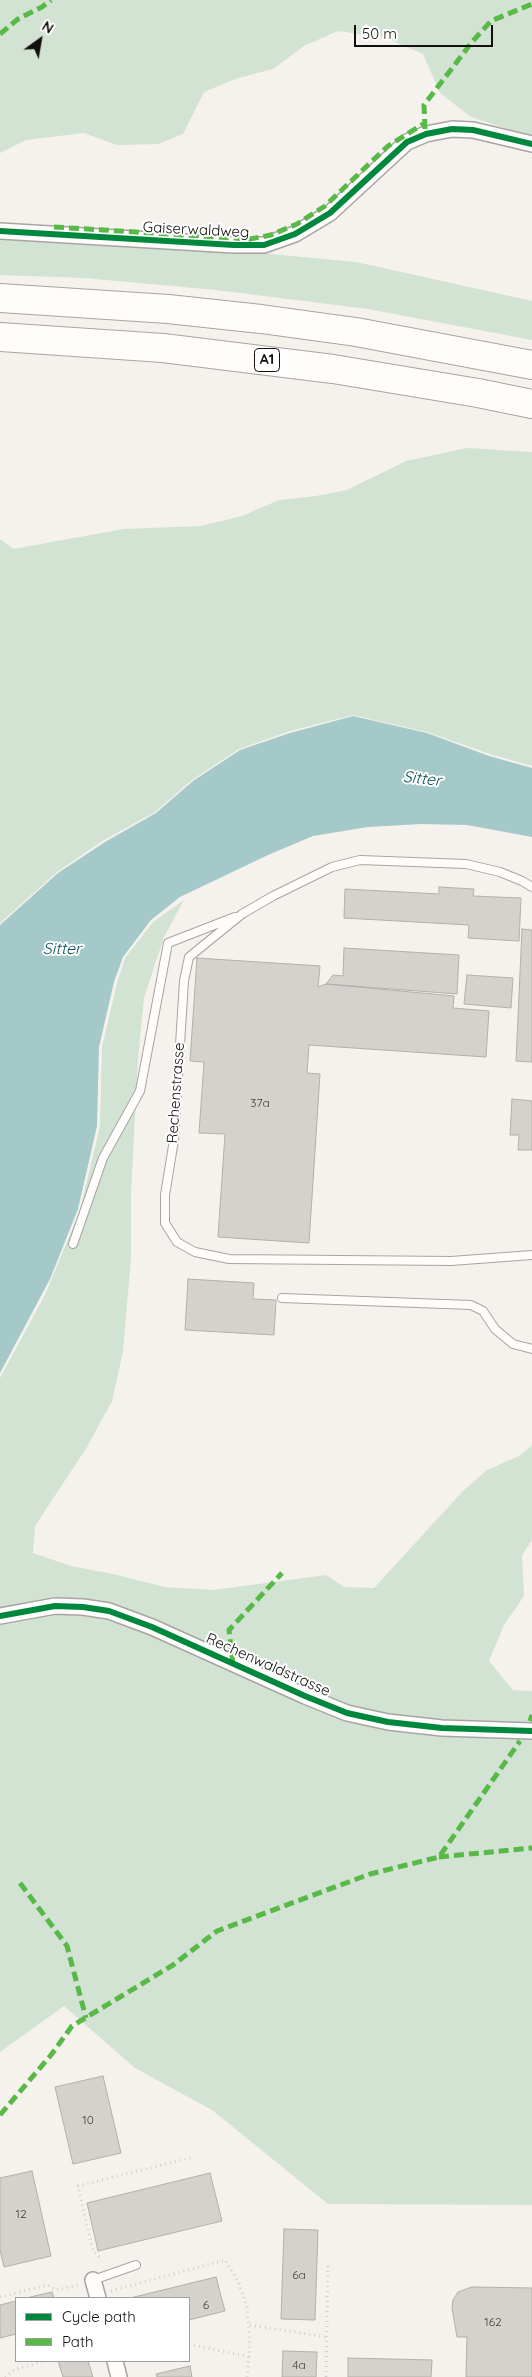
<!DOCTYPE html>
<html>
<head>
<meta charset="utf-8">
<style>
  body { margin:0 }
  #map { position:relative; width:532px; height:2377px; overflow:hidden; background:#f5f1ec; font-family:Quicksand,sans-serif }
  canvas { display:block }
  .legend { position:absolute; left:15px; top:2297px; width:175px; height:65px; box-sizing:border-box; background:#fff; border:1px solid #a09f9e; margin:0; padding:6px 9px; list-style:none; font-size:15px; color:#12100d }
  .legend li { display:flex; align-items:center; gap:10px; height:25px }
  .legend b { width:25px; border:1px solid #a09f9e }
  .north { position:absolute; left:15px; top:15px; width:50px; height:50px; -webkit-text-stroke:4px #fff; paint-order:stroke; rotate:32deg; font-size:14px; font-weight:700; line-height:20px; text-align:center; color:#12100d }
  .north::after { content:''; display:block; margin:auto; width:18px; height:22px; background:#12100d; clip-path:polygon(50% 0,100% 100%,50% 72%,0 100%) }
  .scale { position:absolute; left:354px; top:25px; width:139px; height:22px; box-sizing:border-box; border:2px solid #12100d; border-top:0; padding-left:6px; font-size:15px; line-height:18px; white-space:nowrap; color:#12100d; -webkit-text-stroke:4px #fff; paint-order:stroke }
</style>
</head>
<body>
<div id="map">
<canvas width="532" height="2377"></canvas>
<ul class="legend">
<li><b style="height:6px;background:#00873e"></b>Cycle path</li>
<li><b style="height:6px;background:#58b947"></b>Path</li>
</ul>
<div class="north">N</div>
<div class="scale">50 m</div>
</div>
<script>
const ctx = document.querySelector('canvas').getContext('2d');
ctx.lineJoin = 'round';
function paint(path, color) { ctx.fillStyle = color; ctx.fill(path, 'evenodd'); }
const shape = rows => new Path2D(rows.map(r => 'M' + r).join(''));
function strokePath(path, color, width, dash) { ctx.strokeStyle = color; ctx.lineWidth = width; ctx.lineCap = dash ? 'butt' : 'round'; ctx.setLineDash(dash || []); ctx.stroke(path); }
function label(font, color, halo, rows, align = 'center') {
  ctx.font = font + ' Quicksand,sans-serif'; ctx.lineWidth = 4; ctx.setLineDash([]); ctx.textBaseline = 'middle'; ctx.strokeStyle = halo; ctx.fillStyle = color; for (const [text, x, y, turn = 0] of rows) {
    ctx.save(); ctx.translate(x, y); ctx.rotate((+turn || 0) * Math.PI / 180); ctx.textAlign = isNaN(turn) ? turn : align; if (halo) ctx.strokeText(text, 0, 0); ctx.fillText(text, 0, 0); ctx.restore();
  }
}
const green = shape([
  [0,0,532,0,532,137,471,117,440,93,423,54,386,38,338,31,304,46,273,69,238,78,204,92,183,134,158,144,117,145,84,133,26,140,0,153],
  [0,238,238,251,356,262,532,301,532,340,368,309,216,290,84,278,0,275],
  [467,448,532,452,532,766,490,754,427,732,353,715,290,731,239,749,192,780,155,812,104,840,57,872,0,923,0,539,13,549,124,529,201,526,242,516,279,500,316,496,347,490,406,461],
  [184,900,164,937,144,998,138,1059,131,1193,131,1258,123,1352,112,1401,87,1447,35,1526,33,1553,71,1566,113,1574,165,1587,213,1590,326,1575,344,1587,374,1588,462,1492,487,1470,519,1456,532,1445,532,1540,522,1555,524,1596,504,1625,489,1661,513,1690,532,1691,532,2205,328,2204,212,2110,135,2068,64,2006,0,2052,0,1378,45,1295,80,1210,100,1126,102,1047,117,983,125,958,153,922]
]);
const water = shape([
  [353,716,427,733,489,756,532,768,532,837,467,825,421,824,368,827,313,836,268,855,180,897,151,920,123,957,114,982,99,1047,97,1126,78,1209,50,1279,0,1373,0,925,58,873,105,842,156,813,193,781,240,750,290,733]
]);
const building = shape([
  [439,887,474,889,473,896,521,898,519,941,468,938,469,925,344,918,345,889,439,894,439,887],
  [522,929,532,930,532,1062,516,1061,522,929],
  [344,948,459,955,457,994,326,984,333,975,343,976,344,948],
  [197,958,320,966,318,987,326,984,454,996,453,1008,489,1011,486,1057,309,1045,307,1073,320,1074,309,1243,218,1237,225,1134,199,1133,204,1062,190,1061,197,958],
  [467,975,513,978,511,1008,464,1004,467,975],
  [512,1099,532,1101,532,1150,518,1150,519,1135,510,1135,512,1099],
  [188,1279,254,1283,253,1299,276,1300,274,1335,185,1330,188,1279],
  [103,2076,121,2153,73,2164,55,2087,103,2076],
  [32,2171,51,2256,4,2267,0,2250,0,2178,32,2171],
  [210,2173,222,2221,98,2251,87,2203,210,2173],
  [284,2229,318,2230,315,2320,281,2319,284,2229],
  [216,2277,225,2311,189,2320,189,2298,130,2298,216,2277],
  [472,2287,532,2288,532,2377,466,2377,467,2337,457,2337,452,2308,453,2300,458,2292,472,2287],
  [52,2292,54,2298,26,2298,52,2292],
  [16,2301,16,2334,0,2338,0,2305,16,2301],
  [283,2351,317,2352,316,2377,282,2377,283,2351],
  [348,2358,432,2360,431,2377,348,2377,348,2358],
  [58,2361,88,2361,93,2377,63,2377,58,2361],
  [190,2366,192,2377,157,2377,156,2374,190,2366]
]);
const path = shape([
  [99,2257,93,2251,78,2186,194,2157],
  [111,2291,225,2260,238,2281,247,2307,250,2344,247,2377],
  [0,2297,48,2285,56,2290,78,2285],
  [250,2325,327,2337],
  [189,2344,249,2357],
  [5,2377,16,2369,45,2361],
  [326,2377,328,2265]
]);
const service = shape([
  [532,887,522,881,500,872,466,864,360,860,332,867,273,896,242,914,189,957,184,981,174,1140,165,1195,165,1223,177,1242,195,1252,229,1259,451,1261,532,1255],
  [73,1244,103,1158,140,1091,168,943,235,917],
  [282,1298,471,1305,483,1311,495,1329,513,1344,532,1349],
  [93,2280,136,2265]
]);
const minor = shape([
  [0,231,234,245,264,245,295,234,330,213,407,142,426,134,452,129,473,130,532,144],
  [0,1616,55,1606,83,1607,109,1611,152,1627,305,1696,347,1713,388,1722,442,1728,532,1731],
  [93,2280,98,2298],
  [115,2361,119,2377]
]);
const motorway = shape([
  [0,298,168,309,261,319,356,332,532,365],
  [0,337,163,348,333,369,478,393,532,404]
]);
const quiet = shape([
  [0,34,18,19,42,7,51,0],
  [425,129,424,105,472,42,491,21,532,4],
  [54,227,250,239,271,235,297,224,325,206,388,146,423,124],
  [233,1664,229,1630,282,1573],
  [530,1721,532,1715],
  [439,1857,532,1848],
  [20,1883,67,1946,86,2018],
  [0,2115,51,2055,72,2026,173,1965,217,1931,370,1874,439,1857,520,1741]
]);
const cycleway = shape([
  [0,231,234,245,264,245,295,234,330,213,407,142,426,134,452,129,473,130,532,144],
  [0,1616,55,1606,83,1607,109,1611,152,1627,305,1696,347,1713,388,1722,442,1728,532,1731]
]);
const numberNames = [
  ["37a",260,1103],
  ["10",88,2120],
  ["12",21,2214],
  ["6a",299,2275],
  ["6",206,2305],
  ["162",493,2322],
  ["4a",299,2365]
];
const shields = [
  [267,360,25]
];
const shieldNames = [
  ["A1",267,360]
];
const streetNames = [
  ["Gaiserwaldweg",196,230,3],
  ["Rechenstrasse",176,1093,-86],
  ["Rechenwaldstrasse",268,1665,24]
];
const waterNames = [
  ["Sitter",422,779,6],
  ["Sitter",62,949]
];
paint(green, '#d2e3d4');
paint(water, '#a4c9c8');
paint(building, '#d5d2ce');
strokePath(building, '#b2b0ac', 1);
strokePath(service, '#a8a5a1', 10);
strokePath(minor, '#a8a5a1', 18);
strokePath(motorway, '#a8a5a1', 30);
strokePath(path, '#d1d0ce', 3, [1, 4]);
strokePath(service, '#fefdfc', 8);
strokePath(minor, '#fefdfc', 15);
strokePath(motorway, '#fefdfc', 28);
strokePath(quiet, '#58b947', 5, [10, 5]);
strokePath(cycleway, '#00873e', 6);
label('12px', '#43403d', null, numberNames);
for (const [x, y, w] of shields) { const box = new Path2D(); box.roundRect(x - w / 2, y - 11.5, w, 23, 4); ctx.fillStyle = '#fff'; ctx.fill(box); strokePath(box, '#12100d', 1); }
label('bold 14px', '#12100d', null, shieldNames);
label('15px', '#12100d', '#fff', streetNames);
label('italic 16px', '#045557', '#fff', waterNames);
</script>
</body>
</html>
